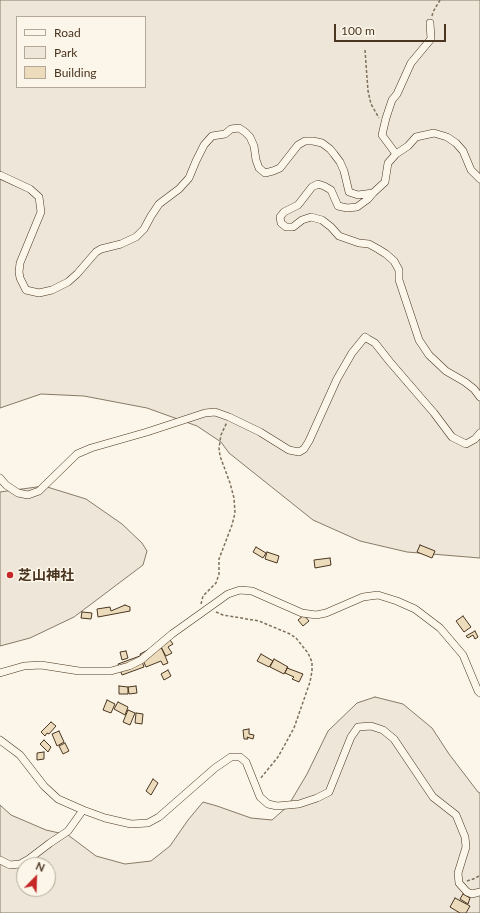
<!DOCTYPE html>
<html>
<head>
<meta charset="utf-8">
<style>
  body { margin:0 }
  #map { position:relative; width:480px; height:913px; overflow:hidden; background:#fbf6e9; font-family:Lato,sans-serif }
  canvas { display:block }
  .legend { position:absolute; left:16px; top:16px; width:130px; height:72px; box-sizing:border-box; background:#fbf6e9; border:1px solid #b4a999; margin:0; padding:5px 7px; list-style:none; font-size:12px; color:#4a3520 }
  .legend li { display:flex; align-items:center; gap:8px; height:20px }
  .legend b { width:20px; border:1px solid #b4a999 }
  .north { position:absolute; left:16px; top:857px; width:40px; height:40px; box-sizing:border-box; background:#fbf6e9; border:1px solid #b4a999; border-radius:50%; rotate:23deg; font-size:11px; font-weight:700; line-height:16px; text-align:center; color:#4a3520 }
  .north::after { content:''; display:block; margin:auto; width:14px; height:18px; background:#c62828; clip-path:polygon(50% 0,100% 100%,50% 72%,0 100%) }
  .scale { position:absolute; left:334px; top:24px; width:112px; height:18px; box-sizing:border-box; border:2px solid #4a3520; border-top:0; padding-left:5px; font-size:12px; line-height:14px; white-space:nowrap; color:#4a3520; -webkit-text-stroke:3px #fbf6e9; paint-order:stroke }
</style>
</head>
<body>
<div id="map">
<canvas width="480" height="913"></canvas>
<ul class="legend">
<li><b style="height:5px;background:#fbf6e9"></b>Road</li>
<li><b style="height:11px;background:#ede6d9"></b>Park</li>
<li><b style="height:11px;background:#ecdcbc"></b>Building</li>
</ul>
<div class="north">N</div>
<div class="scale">100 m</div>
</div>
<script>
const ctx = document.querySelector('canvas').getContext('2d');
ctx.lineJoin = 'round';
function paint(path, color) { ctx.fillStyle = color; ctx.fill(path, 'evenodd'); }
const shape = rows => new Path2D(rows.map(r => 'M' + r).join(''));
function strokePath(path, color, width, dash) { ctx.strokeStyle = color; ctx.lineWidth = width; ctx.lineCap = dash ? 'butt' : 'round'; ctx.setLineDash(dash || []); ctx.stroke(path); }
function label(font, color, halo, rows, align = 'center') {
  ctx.font = font + ' Lato,"Noto Sans JP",sans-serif'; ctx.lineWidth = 3; ctx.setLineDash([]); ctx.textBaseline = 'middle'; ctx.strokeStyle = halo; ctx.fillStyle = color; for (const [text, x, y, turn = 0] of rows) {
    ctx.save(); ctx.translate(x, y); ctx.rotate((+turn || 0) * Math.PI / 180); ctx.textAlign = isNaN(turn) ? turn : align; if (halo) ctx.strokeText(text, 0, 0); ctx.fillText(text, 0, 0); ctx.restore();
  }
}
const green = shape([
  [0,0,480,0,480,558,407,552,360,541,313,520,229,453,221,442,197,426,147,408,84,396,41,394,0,408,0,0],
  [17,17,145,17,145,87,17,87,17,17],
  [44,486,86,499,122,524,142,543,147,551,143,565,74,617,30,638,0,646,0,492,44,486],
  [375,697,403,704,432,728,449,754,478,792,480,793,480,913,0,913,0,805,11,815,46,830,68,835,96,856,125,864,151,861,170,846,188,820,203,802,217,806,251,818,272,820,288,806,307,774,328,731,357,703,375,697],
  [24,865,48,865,48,889,24,889,24,865]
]);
const building = shape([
  [420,545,435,551,432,558,417,552,420,545],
  [256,547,266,553,263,558,253,552,256,547],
  [267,552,279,556,277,563,265,559,267,552],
  [330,558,331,565,315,568,314,560,330,558],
  [125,605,130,607,130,611,98,617,97,609,110,607,111,611,125,605],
  [82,612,92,613,91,619,81,618,82,612],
  [304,615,309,621,303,626,298,620,304,615],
  [463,616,471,627,464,632,456,621,463,616],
  [475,631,478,637,475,639,473,635,468,638,466,636,475,631],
  [170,640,173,644,168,647,172,653,166,656,160,646,170,640],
  [160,644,168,663,163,665,161,661,146,667,140,654,160,644],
  [126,651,128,658,122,660,120,652,126,651],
  [261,654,273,661,269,667,257,661,261,654],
  [140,656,144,667,122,675,118,664,140,656],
  [274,659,288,667,284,674,270,667,274,659],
  [287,668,303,674,299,682,292,679,294,677,285,673,287,668],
  [168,670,171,676,164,680,161,674,168,670],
  [119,686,128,687,128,694,119,694,119,686],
  [136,686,137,693,129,694,128,687,136,686],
  [107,700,115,704,111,713,103,710,107,700],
  [118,702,128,707,125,715,114,709,118,702],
  [128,710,135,713,130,725,123,722,128,710],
  [136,713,143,714,142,724,135,723,136,713],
  [51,722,56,726,49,734,47,733,45,736,41,732,51,722],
  [249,729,249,734,254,735,253,739,247,737,248,739,244,739,243,730,249,729],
  [59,731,64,742,57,746,52,734,59,731],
  [44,740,51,747,48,752,40,744,44,740],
  [65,743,69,751,63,754,59,746,65,743],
  [44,752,44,759,37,760,37,753,44,752],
  [153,779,158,783,151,795,146,791,153,779],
  [463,894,470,898,468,904,460,899,463,894],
  [455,898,470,906,466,913,460,913,450,907,455,898]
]);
const path = shape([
  [432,16,433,12,440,0],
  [365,50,368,91,371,104,379,118],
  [201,604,203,596,216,583,219,574,219,559,232,525,235,513,234,498,230,483,220,456,219,448,221,435,227,422],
  [216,612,223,615,259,621,290,634,296,638,308,653,312,662,312,671,310,682,294,728,278,757,260,779],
  [467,881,476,878,480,875]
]);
const street = shape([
  [396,154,382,135,386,118,392,100,397,94,411,63,431,39,430,23],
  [0,175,30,189,39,197,41,212,20,263,19,272,20,278,26,290,39,293,52,290,68,282,77,274,96,252,101,249,121,244,136,237,144,229,151,216,159,204,179,189,189,178,196,161,204,145,212,136,225,134,231,129,239,128,245,132,250,137,254,146,256,160,259,168,265,173,273,171,280,168,298,145,305,141,313,141,322,143,330,149,334,154,340,162,344,171,349,192,358,195,373,193],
  [480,179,471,170,463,151,456,143,447,137,434,133,416,137,408,146,396,154,388,163,385,182,373,193,368,199,357,207,347,208,338,206,331,190,324,186,318,184,312,187,298,205,284,212,280,217,281,223,286,227,293,227,302,220,311,217,322,220,331,227,339,236,359,243,369,244,378,249,386,254,394,261,399,270,399,280,419,340,429,355,446,371,465,382,474,389,480,397],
  [0,478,6,485,18,493,28,495,39,491,77,454,91,448,147,432,205,413,215,412,229,417,260,432,289,450,299,452,304,449,309,441,337,379,352,353,365,337,368,339,375,343,390,362,434,413,452,437,466,444,475,439,480,433],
  [0,673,24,666,41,665,79,671,111,671,129,666,141,660,172,634,228,594,240,590,252,591,302,613,316,615,326,613,363,597,378,595,397,601,415,609,440,628,463,655,478,691,480,693],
  [0,740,20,755,44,786,58,799,83,810,105,818,131,824,148,823,159,817,215,768,231,757,240,757,246,762,260,797,268,804,277,806,299,804,317,798,329,792,351,737,358,727,371,726,383,730,394,739,433,797,456,815,465,837,466,847,458,873,459,883,467,892,472,894,480,892],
  [0,860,10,865,20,864,29,859,50,843,68,831,83,810]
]);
const markers = [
  [10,575,4,"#c62828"]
];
const poiNames = [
  ["芝山神社",18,575]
];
paint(green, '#ede6d9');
strokePath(green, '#887966', 1);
paint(building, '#ecdcbc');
strokePath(building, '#4a3520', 1);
strokePath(street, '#4a3520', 8);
strokePath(path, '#7f6f5c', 1.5, [3, 2]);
strokePath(street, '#fbf6e9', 7);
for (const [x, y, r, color] of markers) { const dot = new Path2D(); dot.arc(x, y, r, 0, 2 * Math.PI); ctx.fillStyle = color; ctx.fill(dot); strokePath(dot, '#fbf6e9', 1.5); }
label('bold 14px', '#4a3520', '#fbf6e9', poiNames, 'left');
</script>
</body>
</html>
